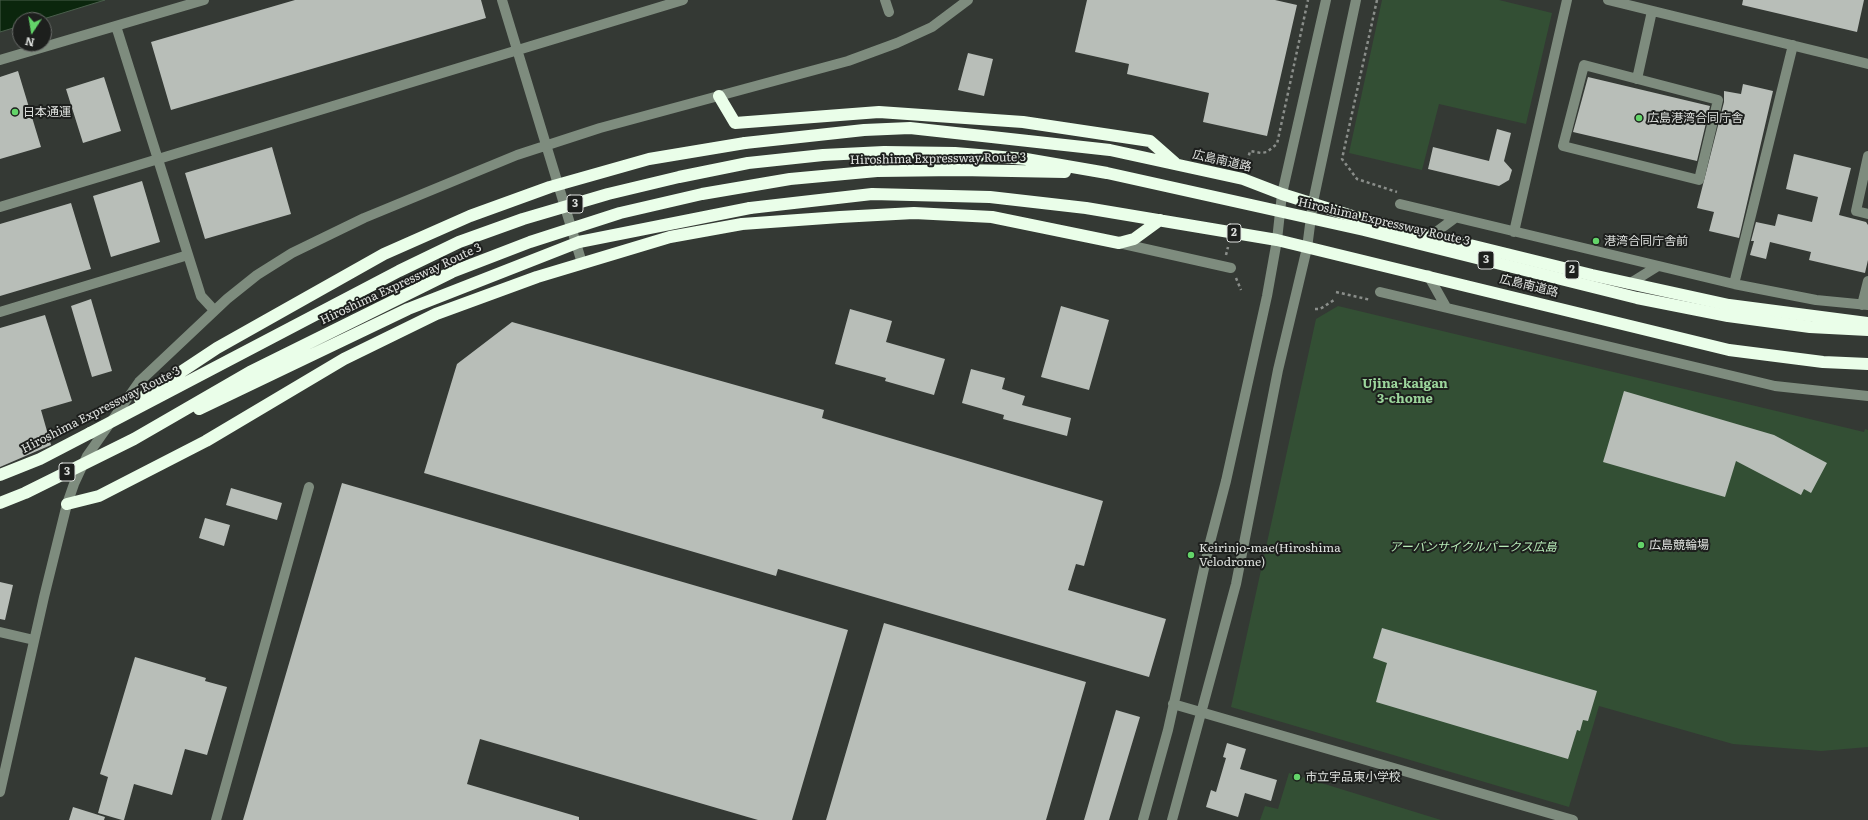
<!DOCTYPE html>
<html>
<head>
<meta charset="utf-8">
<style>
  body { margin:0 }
  #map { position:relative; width:1868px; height:820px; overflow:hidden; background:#343934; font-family:Literata,serif }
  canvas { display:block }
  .north { position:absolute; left:12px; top:12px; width:40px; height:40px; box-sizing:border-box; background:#1d1f1d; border:1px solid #6a6d6a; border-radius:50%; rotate:192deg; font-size:11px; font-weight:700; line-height:16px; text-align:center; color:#dee1de }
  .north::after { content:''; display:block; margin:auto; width:14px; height:18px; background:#63d469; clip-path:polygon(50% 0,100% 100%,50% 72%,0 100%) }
</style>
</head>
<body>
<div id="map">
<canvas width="1868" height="820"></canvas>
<div class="north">N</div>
</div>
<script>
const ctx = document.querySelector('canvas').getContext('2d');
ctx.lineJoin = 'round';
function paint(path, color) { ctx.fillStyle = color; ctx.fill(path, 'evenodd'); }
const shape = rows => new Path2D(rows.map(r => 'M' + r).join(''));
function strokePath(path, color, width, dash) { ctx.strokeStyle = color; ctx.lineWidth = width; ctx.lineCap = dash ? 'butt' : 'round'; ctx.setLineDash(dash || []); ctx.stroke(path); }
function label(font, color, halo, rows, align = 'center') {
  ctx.font = font + ' Literata,"Noto Sans JP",serif'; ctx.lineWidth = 4; ctx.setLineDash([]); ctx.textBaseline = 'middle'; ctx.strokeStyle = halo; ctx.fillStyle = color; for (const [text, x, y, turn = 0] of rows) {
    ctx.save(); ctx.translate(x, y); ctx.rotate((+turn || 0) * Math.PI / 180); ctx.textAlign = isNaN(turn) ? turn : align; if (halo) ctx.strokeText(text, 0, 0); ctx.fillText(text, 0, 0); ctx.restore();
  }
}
const green = shape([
  [1382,0,1499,0,1552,13,1526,124,1439,104,1422,170,1349,153],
  [1338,306,1864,432,1865,429,1868,430,1868,747,1821,751,1733,744,1599,706,1569,807,1231,707,1316,319],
  [1289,773,1441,820,1260,820,1265,806,1278,809]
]);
const water = shape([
  [0,0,105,0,40,20,20,20,20,26,0,32,0,0]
]);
const building = shape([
  [295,0,481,0,486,18,171,110,151,42],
  [1087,0,1275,0,1297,5,1267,136,1203,122,1209,93,1127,74,1129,64,1075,52],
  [1743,0,1864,0,1857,32,1742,5],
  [968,53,993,59,984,96,958,90],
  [18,71,41,147,0,159,0,77],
  [104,77,121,131,83,143,66,89],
  [1588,77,1710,106,1697,161,1573,132],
  [1743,84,1773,91,1739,238,1709,231,1714,212,1697,208,1724,102,1724,91,1741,94],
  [1497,129,1511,133,1504,161,1512,170,1509,180,1499,186,1428,169,1433,147,1489,161],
  [272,147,291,214,205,239,185,173],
  [1794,154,1851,168,1839,215,1866,222,1868,225,1868,260,1865,273,1809,260,1811,252,1770,242,1766,259,1750,255,1754,241,1751,241,1756,222,1775,226,1778,214,1812,222,1818,197,1786,189],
  [142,181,160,242,111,257,93,196],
  [71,203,91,269,0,296,0,224],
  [91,299,112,371,92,377,71,306],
  [1061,306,1109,320,1089,390,1041,377],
  [850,309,892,321,886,342,945,359,934,395,885,381,886,378,835,364],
  [45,315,72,401,41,410,51,445,0,467,0,328],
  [512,322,824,410,822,418,1103,501,1084,566,1076,564,1068,590,1166,619,1149,677,778,569,776,576,424,473,457,364],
  [971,369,1005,378,1002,389,1025,396,1022,405,1071,418,1067,436,1003,419,1004,415,962,403],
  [1624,391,1774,435,1827,463,1811,493,1804,489,1801,495,1736,461,1725,497,1603,462],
  [342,483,848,630,792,820,758,820,480,739,467,784,579,817,579,820,243,820],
  [231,488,282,503,277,520,226,505],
  [205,518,230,525,224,546,199,538],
  [0,582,13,585,5,620,0,619],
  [884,623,1086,682,1046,820,826,820],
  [1382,628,1597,691,1588,721,1583,720,1580,731,1577,730,1568,759,1376,702,1387,663,1373,658],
  [135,657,206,678,205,681,227,687,207,755,185,749,172,795,134,784,124,820,122,820,98,813,108,777,100,774],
  [1116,710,1140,717,1109,820,1084,820],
  [1227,743,1246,749,1240,769,1277,780,1271,801,1245,793,1238,817,1206,807,1211,790,1216,792,1226,758,1223,757],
  [73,807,105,817,104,820,69,820]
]);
const path = shape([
  [1377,0,1342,159,1357,179,1397,192],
  [1246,167,1250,151,1261,153,1267,152,1277,144,1308,0],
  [1226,255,1228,247],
  [1236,278,1241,290],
  [1336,292,1371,300],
  [1315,309,1320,309,1334,300]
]);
const minor = shape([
  [502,0,582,263],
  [885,0,889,12],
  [1608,0,1868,64],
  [116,26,201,296,214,310],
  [0,60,204,0],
  [1584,65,1718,100,1699,180,1563,146,1584,65],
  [1637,79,1652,11],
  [1868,156,1856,211,1868,214],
  [1400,204,1734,284,1816,300,1868,305],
  [0,207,683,0],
  [1514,232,1567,0],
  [1432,235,1455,218],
  [1119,243,1231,268],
  [1428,275,1446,307],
  [1629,284,1658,266],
  [1734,284,1793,45],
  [1380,292,1775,386,1868,396],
  [1862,305,1868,281],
  [0,312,188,255],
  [0,632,34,640],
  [1173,704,1573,820],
  [0,792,44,597,67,504,74,484,87,456,139,382,227,299,257,275,292,253,364,218,517,155,600,128,848,61,897,43,932,27,968,0],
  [216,820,309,487],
  [1143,820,1168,730,1209,546,1226,481,1267,296,1277,240,1282,194,1326,0],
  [1172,820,1236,584,1278,370,1307,248,1313,202,1356,0]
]);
const highway = shape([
  [719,96,735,123,879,112,1023,122,1150,141,1175,163],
  [745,143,864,130,910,128,1110,150,1243,179,1282,194,1352,216,1592,275,1729,305,1868,323],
  [750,208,872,194,990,197,1086,208,1277,240,1729,350,1823,362,1868,364],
  [0,475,40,459,90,433],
  [67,504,99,496,206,441,344,359,436,314,537,277,670,237,742,224,840,217,914,213,992,217,1119,243,1134,239,1160,220]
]);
const highwayBridge = shape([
  [140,399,217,348,384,254,470,216,550,187,649,159,745,143],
  [199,409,408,309,579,242,750,208],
  [90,433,399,271,459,242,523,219,608,194,679,177,748,163,823,155,884,152,955,153,1026,159,1107,173,1364,230,1637,298,1728,316,1810,327,1868,330],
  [0,503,25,493,134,439,250,372,452,272,530,242,620,213,702,194,790,179,877,171,959,170,1065,172]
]);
const markers = [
  [15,112,4,"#63d469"],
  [1639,118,4,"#63d469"],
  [1596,241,4,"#63d469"],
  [1641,545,4,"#63d469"],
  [1191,555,4,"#63d469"],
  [1297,777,4,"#63d469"]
];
const shields = [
  [575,204,16],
  [1234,233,14],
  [1486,260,16],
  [1572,270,14],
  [67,472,16]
];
const shieldNames = [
  ["3",575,204],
  ["2",1234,233],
  ["3",1486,260],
  ["2",1572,270],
  ["3",67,472]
];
const poiNames = [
  ["日本通運",23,112],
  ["広島港湾合同庁舎",1647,118],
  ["港湾合同庁舎前",1604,241],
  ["広島競輪場",1649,545],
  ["Keirinjo-mae(Hiroshima",1199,548],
  ["Velodrome)",1199,562],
  ["市立宇品東小学校",1305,777]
];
const streetNames = [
  ["Hiroshima Expressway Route 3",938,159,-1],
  ["広島南道路",1222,161,13],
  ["Hiroshima Expressway Route 3",1384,222,13],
  ["Hiroshima Expressway Route 3",401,284,-25],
  ["広島南道路",1529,286,14],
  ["Hiroshima Expressway Route 3",101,410,-27]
];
const parkNames = [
  ["アーバンサイクルパークス広島",1473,547]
];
const neighbourhoodNames = [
  ["Ujina-kaigan",1405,384],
  ["3-chome",1405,399]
];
paint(green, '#334f34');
paint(water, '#0b260d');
strokePath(water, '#4a5e4c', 1);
paint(building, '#b8beb8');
strokePath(path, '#8a8e8a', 2.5, [3, 3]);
strokePath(minor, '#7e8c7e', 10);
strokePath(highway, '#eafee9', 12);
strokePath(highwayBridge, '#eafee9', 12);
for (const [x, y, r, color] of markers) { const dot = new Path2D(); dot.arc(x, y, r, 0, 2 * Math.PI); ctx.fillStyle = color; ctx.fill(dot); strokePath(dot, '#1d1f1d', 1.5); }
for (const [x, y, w] of shields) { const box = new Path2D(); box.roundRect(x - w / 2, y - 9, w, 18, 3); ctx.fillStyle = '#1d1f1d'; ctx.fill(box); strokePath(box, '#dee1de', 1); }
label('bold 11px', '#dee1de', null, shieldNames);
label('12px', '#dee1de', '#1d1f1d', poiNames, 'left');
label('12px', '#dee1de', '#1d1f1d', streetNames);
label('italic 12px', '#b7eab7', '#1d1f1d', parkNames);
label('bold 13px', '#9cd69c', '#1d1f1d', neighbourhoodNames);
</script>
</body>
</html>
